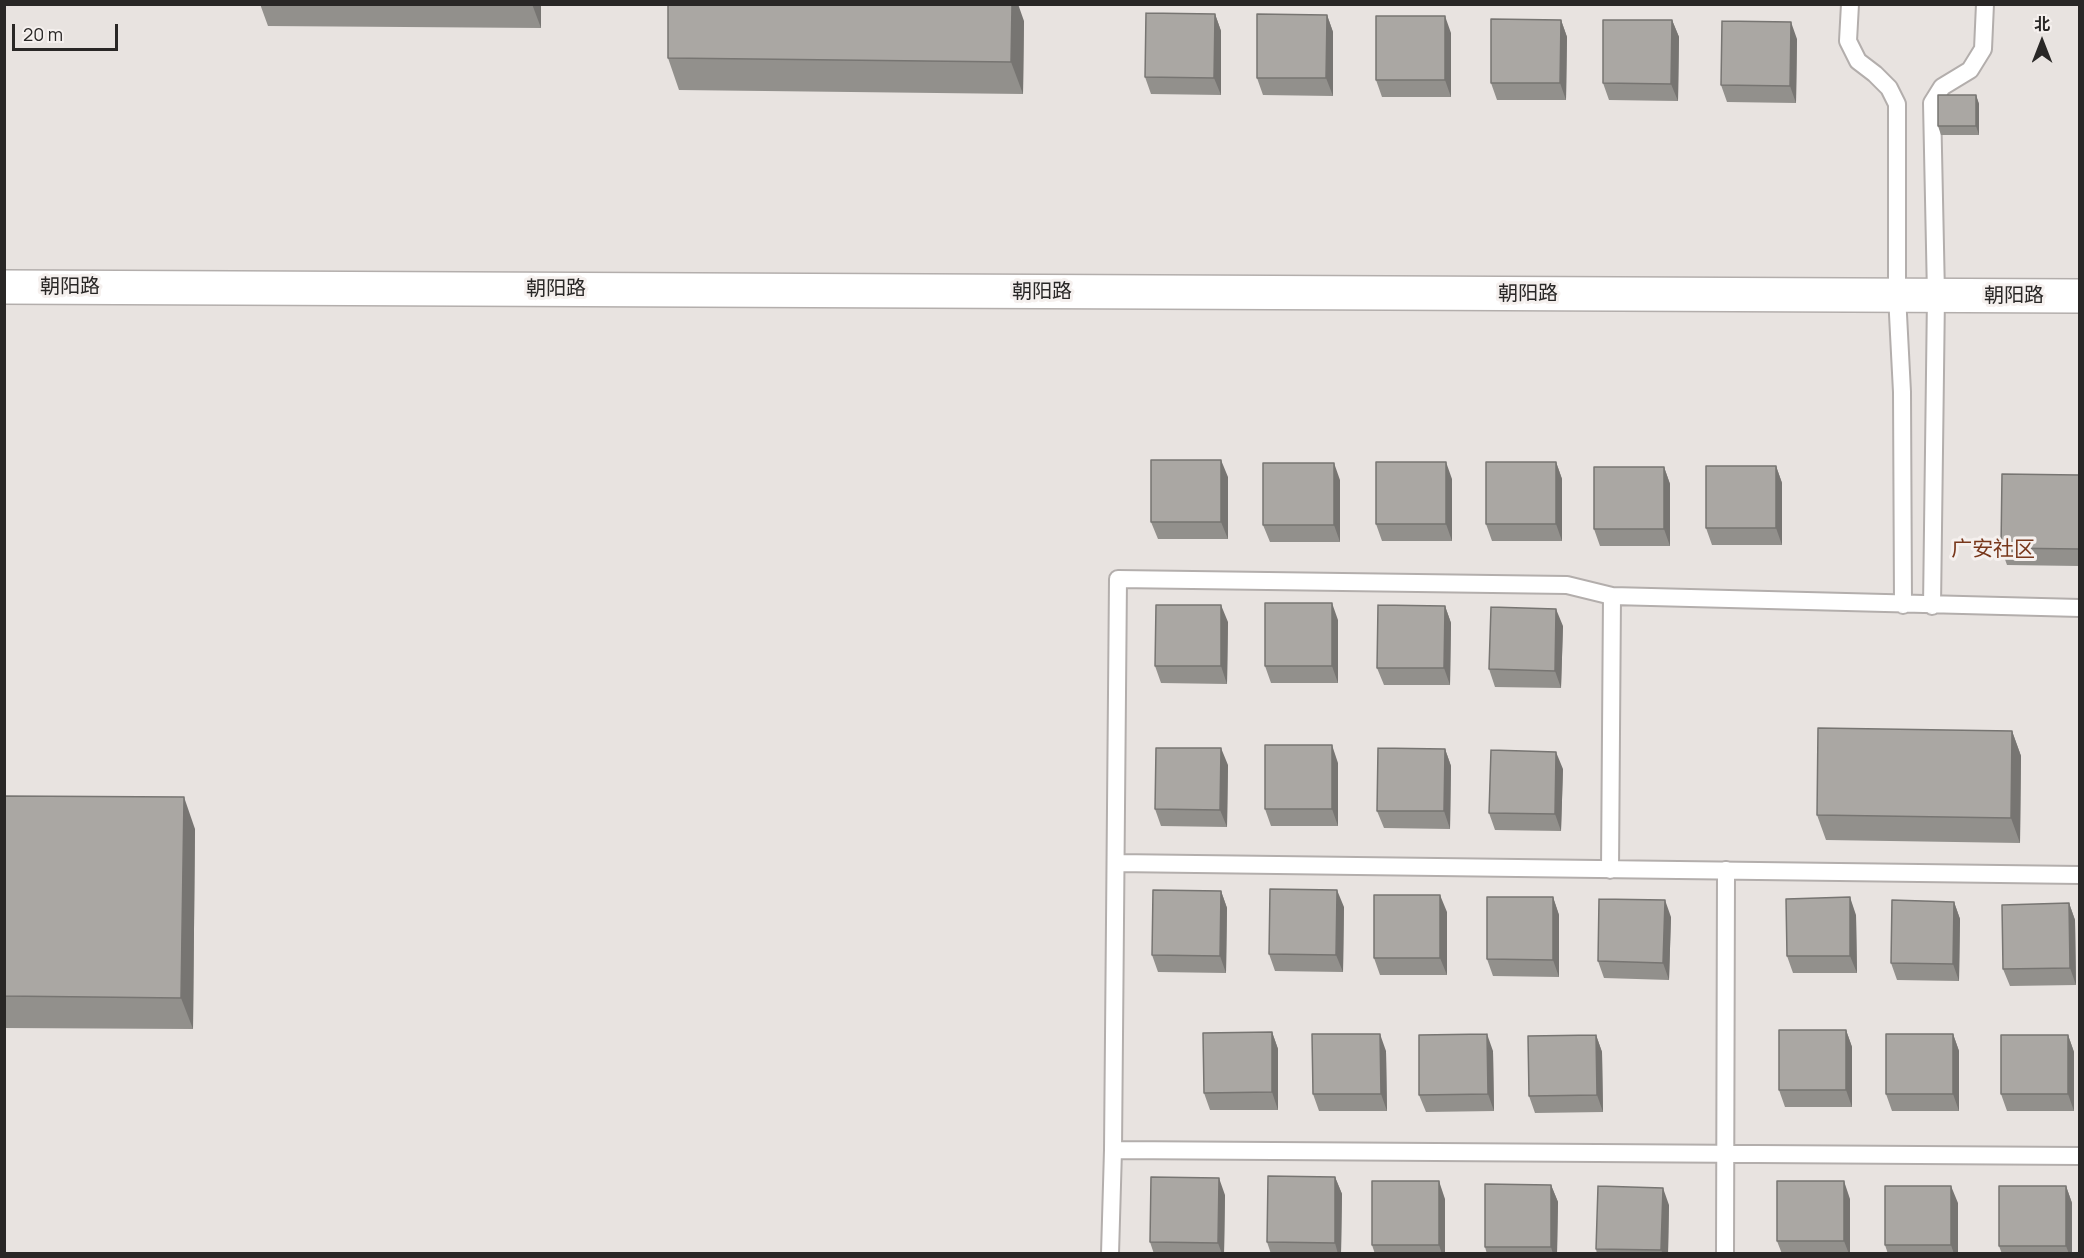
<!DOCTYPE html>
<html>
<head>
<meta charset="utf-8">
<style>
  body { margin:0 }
  #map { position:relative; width:2084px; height:1258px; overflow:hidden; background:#e8e3e0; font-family:Manrope,"Noto Sans SC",sans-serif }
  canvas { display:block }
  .frame { position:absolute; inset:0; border:6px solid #292726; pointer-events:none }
  .north { position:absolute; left:2012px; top:12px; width:60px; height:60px; -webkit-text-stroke:4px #f5f0ee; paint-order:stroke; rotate:0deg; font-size:16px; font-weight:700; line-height:24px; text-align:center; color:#292726 }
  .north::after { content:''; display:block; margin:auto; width:21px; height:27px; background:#292726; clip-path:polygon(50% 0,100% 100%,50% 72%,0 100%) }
  .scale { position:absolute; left:12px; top:24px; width:106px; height:27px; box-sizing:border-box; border:3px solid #292726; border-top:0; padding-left:8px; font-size:18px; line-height:21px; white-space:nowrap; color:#292726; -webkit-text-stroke:4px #f5f0ee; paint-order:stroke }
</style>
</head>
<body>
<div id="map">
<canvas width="2084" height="1258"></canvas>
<div class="frame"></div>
<div class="north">北</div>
<div class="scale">20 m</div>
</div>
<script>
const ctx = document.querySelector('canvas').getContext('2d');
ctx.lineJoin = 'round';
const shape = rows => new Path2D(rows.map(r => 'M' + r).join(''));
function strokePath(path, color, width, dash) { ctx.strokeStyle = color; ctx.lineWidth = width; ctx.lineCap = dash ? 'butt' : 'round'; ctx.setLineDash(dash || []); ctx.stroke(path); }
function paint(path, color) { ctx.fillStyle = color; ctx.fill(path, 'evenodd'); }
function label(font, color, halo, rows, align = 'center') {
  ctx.font = font + ' Manrope,"Noto Sans SC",sans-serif'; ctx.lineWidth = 6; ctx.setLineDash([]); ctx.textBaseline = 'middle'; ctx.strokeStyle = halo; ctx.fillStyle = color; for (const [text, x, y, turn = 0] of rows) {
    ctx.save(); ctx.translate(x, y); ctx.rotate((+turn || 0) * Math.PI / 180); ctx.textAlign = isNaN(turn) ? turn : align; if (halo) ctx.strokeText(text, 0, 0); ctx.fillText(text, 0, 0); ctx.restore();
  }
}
const lane = shape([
  [1850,4,1848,41,1858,61,1875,74,1889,88,1897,104,1897,295,1902,392,1903,605],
  [1932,606,1936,295,1932,103,1942,87,1970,70,1983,49,1985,4],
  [1116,863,2080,875],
  [1610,870,1612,596],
  [1113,1150,2080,1156],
  [1110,1254,1113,1150,1118,579,1567,585,1612,596,2080,608],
  [1725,1254,1726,870]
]);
const secondary = shape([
  [4,287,2080,296]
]);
const wall = shape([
  [260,4,541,4,541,28,268,26],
  [1215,14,1221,31,1221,95,1151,94,1145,77],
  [1327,15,1333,32,1333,96,1263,95,1257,78],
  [1561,20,1567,37,1566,100,1497,100,1491,83],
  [1672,20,1679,37,1678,101,1609,100,1603,83],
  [1024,21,1023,94,679,90,668,58],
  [1451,33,1451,97,1382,97,1376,80],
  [1797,39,1796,103,1727,102,1721,85],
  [1976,95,1979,104,1979,135,1941,135,1938,126],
  [1556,462,1562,479,1562,541,1492,541,1486,524],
  [1776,466,1782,483,1782,545,1712,545,1706,528],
  [1664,467,1670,484,1670,546,1600,546,1594,529],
  [2079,475,2079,566,2007,565,2001,548],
  [1228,477,1228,539,1158,539,1151,522],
  [1452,479,1452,541,1382,541,1376,524],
  [1340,480,1340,542,1270,542,1263,525],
  [1445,606,1451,623,1450,685,1384,685,1377,668],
  [1338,620,1338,683,1271,683,1265,666],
  [1228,622,1227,684,1161,683,1155,666],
  [1563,626,1561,688,1495,687,1489,669],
  [2012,731,2021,756,2020,843,1826,840,1817,815],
  [1445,749,1451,766,1450,829,1384,828,1377,811],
  [1338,763,1338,826,1271,826,1265,809],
  [1228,765,1227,827,1161,826,1155,809],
  [1563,769,1561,831,1495,830,1489,813],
  [4,796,195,829,193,1029,5,1028],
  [1221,891,1227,908,1226,973,1158,972,1152,955],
  [1553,897,1559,915,1559,977,1493,976,1487,959],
  [1954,902,1960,919,1959,981,1897,980,1891,963],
  [2069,903,2075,920,2076,985,2010,986,2003,969],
  [1344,907,1343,972,1275,971,1269,954],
  [1447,912,1447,975,1380,975,1374,958],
  [1856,915,1857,973,1793,973,1787,956],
  [1671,917,1669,980,1604,978,1598,961],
  [1846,1030,1852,1047,1852,1107,1785,1107,1779,1090],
  [1272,1032,1278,1049,1278,1110,1210,1110,1204,1093],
  [1953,1034,1959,1051,1959,1111,1892,1111,1886,1094],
  [1596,1035,1602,1052,1603,1112,1535,1113,1529,1096],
  [2068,1035,2074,1052,2074,1111,2007,1111,2001,1094],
  [1386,1051,1387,1111,1319,1111,1313,1094],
  [1493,1051,1494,1111,1426,1112,1419,1095],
  [1335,1177,1342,1194,1341,1254,1271,1254,1267,1242],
  [1551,1185,1558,1202,1557,1254,1487,1254,1485,1247],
  [2066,1186,2072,1203,2072,1254,2002,1254,1999,1246],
  [1225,1195,1224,1254,1154,1254,1150,1242],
  [1445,1199,1445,1254,1375,1254,1372,1245],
  [1850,1199,1850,1254,1782,1254,1777,1241],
  [1958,1203,1958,1254,1888,1254,1885,1245],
  [1669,1205,1668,1254,1597,1254,1596,1249]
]);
const shadedWall = shape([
  [532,4,541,4,541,28],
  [1012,4,1018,4,1024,21,1023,94,1011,62],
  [1215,14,1221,31,1221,95,1214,78],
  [1327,15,1333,32,1333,96,1326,78],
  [1445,16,1451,33,1451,97,1445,80],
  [1561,20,1567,37,1566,100,1560,83],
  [1672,20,1679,37,1678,101,1671,84],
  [1791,22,1797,39,1796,103,1790,86],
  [1976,95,1979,104,1979,135,1976,126],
  [1221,460,1228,477,1228,539,1221,522],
  [1446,462,1452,479,1452,541,1446,524],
  [1556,462,1562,479,1562,541,1556,524],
  [1334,463,1340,480,1340,542,1334,525],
  [1776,466,1782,483,1782,545,1776,528],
  [1664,467,1670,484,1670,546,1664,529],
  [1332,603,1338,620,1338,683,1332,666],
  [1221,605,1228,622,1227,684,1221,666],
  [1445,606,1451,623,1450,685,1444,668],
  [1556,609,1563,626,1561,688,1555,671],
  [2012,731,2021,756,2020,843,2011,818],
  [1332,745,1338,763,1338,826,1332,809],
  [1221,748,1228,765,1227,827,1220,810],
  [1445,749,1451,766,1450,829,1444,811],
  [1556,752,1563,769,1561,831,1555,814],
  [184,797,195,829,193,1029,181,998],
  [1337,890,1344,907,1343,972,1336,955],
  [1221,891,1227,908,1226,973,1220,956],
  [1440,895,1447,912,1447,975,1440,958],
  [1553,897,1559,915,1559,977,1553,960],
  [1850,897,1856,915,1857,973,1850,956],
  [1665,900,1671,917,1669,980,1663,963],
  [1954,902,1960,919,1959,981,1953,964],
  [2069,903,2075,920,2076,985,2070,968],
  [1846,1030,1852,1047,1852,1107,1846,1090],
  [1272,1032,1278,1049,1278,1110,1272,1092],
  [1380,1034,1386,1051,1387,1111,1381,1094],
  [1487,1034,1493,1051,1494,1111,1488,1094],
  [1953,1034,1959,1051,1959,1111,1953,1094],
  [1596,1035,1602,1052,1603,1112,1597,1095],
  [2068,1035,2074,1052,2074,1111,2068,1094],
  [1335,1177,1342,1194,1341,1254,1338,1254,1335,1243],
  [1219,1178,1225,1195,1224,1254,1222,1254,1218,1243],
  [1439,1181,1445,1199,1445,1254,1442,1254,1439,1245],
  [1844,1181,1850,1199,1850,1254,1849,1254,1844,1241],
  [1551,1185,1558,1202,1557,1254,1553,1254,1551,1247],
  [1951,1186,1958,1203,1958,1254,1954,1254,1951,1245],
  [2066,1186,2072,1203,2072,1254,2069,1254,2066,1246],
  [1663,1188,1669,1205,1668,1254,1663,1254,1661,1250]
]);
const building = shape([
  [668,4,1012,4,1011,62,668,58,668,4],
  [1146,13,1215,14,1214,78,1145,77,1146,13],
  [1257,14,1327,15,1326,78,1257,78,1257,14],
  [1376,16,1445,16,1445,80,1376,80,1376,16],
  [1491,19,1561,20,1560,83,1491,83,1491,19],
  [1603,20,1672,20,1671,84,1603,83,1603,20],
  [1722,21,1791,22,1790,86,1721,85,1722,21],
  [1938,95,1976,95,1976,126,1938,126,1938,95],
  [1151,460,1221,460,1221,522,1151,522,1151,460],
  [1376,462,1446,462,1446,524,1376,524,1376,462],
  [1486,462,1556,462,1556,524,1486,524,1486,462],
  [1263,463,1334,463,1334,525,1263,525,1263,463],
  [1706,466,1776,466,1776,528,1706,528,1706,466],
  [1594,467,1664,467,1664,529,1594,529,1594,467],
  [2002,474,2079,475,2079,549,2001,548,2002,474],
  [1265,603,1332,603,1332,666,1265,666,1265,603],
  [1156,605,1221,605,1221,666,1155,666,1156,605],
  [1378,605,1445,606,1444,668,1377,668,1378,605],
  [1491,607,1556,609,1555,671,1489,669,1491,607],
  [1818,728,2012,731,2011,818,1817,815,1818,728],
  [1265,745,1332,745,1332,809,1265,809,1265,745],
  [1156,748,1221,748,1220,810,1155,809,1156,748],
  [1378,748,1445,749,1444,811,1377,811,1378,748],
  [1491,750,1556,752,1555,814,1489,813,1491,750],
  [4,796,184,797,181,998,4,996,4,796],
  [1270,889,1337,890,1336,955,1269,954,1270,889],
  [1153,890,1221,891,1220,956,1152,955,1153,890],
  [1374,895,1440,895,1440,958,1374,958,1374,895],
  [1487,897,1553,897,1553,960,1487,959,1487,897],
  [1850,897,1850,956,1787,956,1786,899,1850,897],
  [1599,899,1665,900,1663,963,1598,961,1599,899],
  [1892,900,1954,902,1953,964,1891,963,1892,900],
  [2069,903,2070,968,2003,969,2002,905,2069,903],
  [1779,1030,1846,1030,1846,1090,1779,1090,1779,1030],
  [1272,1032,1272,1092,1204,1093,1203,1033,1272,1032],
  [1312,1034,1380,1034,1381,1094,1313,1094,1312,1034],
  [1487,1034,1488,1094,1419,1095,1419,1035,1487,1034],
  [1886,1034,1953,1034,1953,1094,1886,1094,1886,1034],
  [1596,1035,1597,1095,1529,1096,1528,1036,1596,1035],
  [2001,1035,2068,1035,2068,1094,2001,1094,2001,1035],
  [1268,1176,1335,1177,1335,1243,1267,1242,1268,1176],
  [1151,1177,1219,1178,1218,1243,1150,1242,1151,1177],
  [1372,1181,1439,1181,1439,1245,1372,1245,1372,1181],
  [1777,1181,1844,1181,1844,1241,1777,1241,1777,1181],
  [1485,1184,1551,1185,1551,1247,1485,1247,1485,1184],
  [1598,1186,1663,1188,1661,1250,1596,1249,1598,1186],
  [1885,1186,1951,1186,1951,1245,1885,1245,1885,1186],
  [1999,1186,2066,1186,2066,1246,1999,1246,1999,1186]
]);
const streetNames = [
  ["朝阳路",70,287],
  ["朝阳路",556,289],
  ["朝阳路",1042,292],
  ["朝阳路",1528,294],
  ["朝阳路",2014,296]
];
const neighbourhoodNames = [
  ["广安社区",1993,550]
];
strokePath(lane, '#b3aeac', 20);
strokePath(secondary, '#b3aeac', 36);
strokePath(lane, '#fff', 16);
strokePath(secondary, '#fff', 33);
paint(wall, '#92908c');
paint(shadedWall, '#777572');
paint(building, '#aaa7a3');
strokePath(building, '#777572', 1.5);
label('20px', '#292726', '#f5f0ee', streetNames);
label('21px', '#78371b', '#f5f0ee', neighbourhoodNames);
</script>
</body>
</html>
